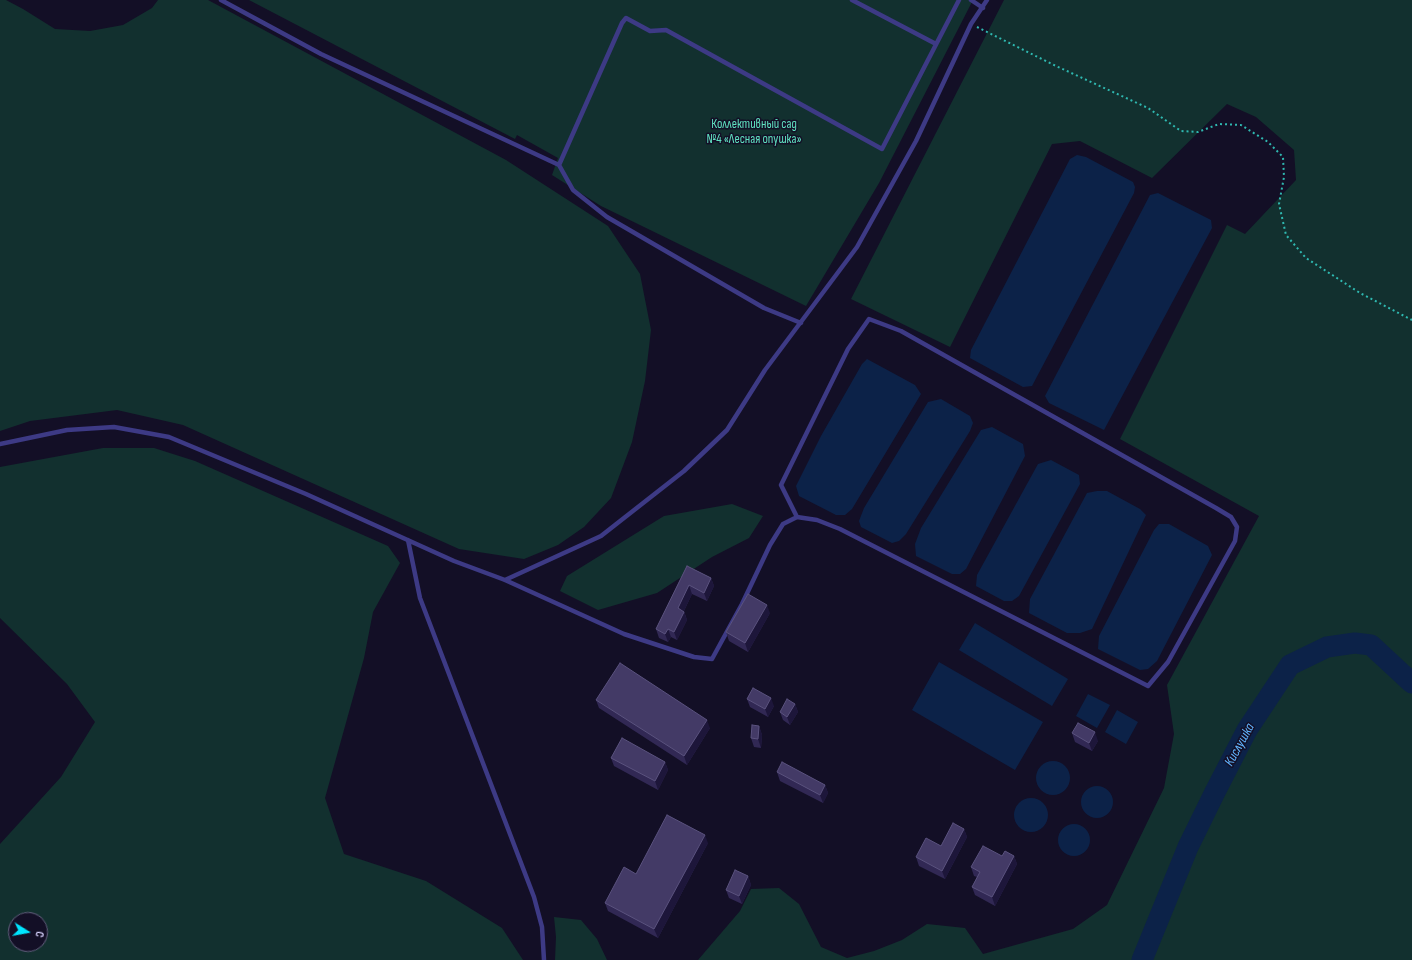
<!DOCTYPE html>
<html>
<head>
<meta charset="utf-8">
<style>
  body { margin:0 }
  #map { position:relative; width:1412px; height:960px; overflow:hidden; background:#130f26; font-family:"Sofia Sans Condensed",sans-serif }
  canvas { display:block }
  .north { position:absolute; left:8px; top:912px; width:40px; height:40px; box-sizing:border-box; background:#130f26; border:1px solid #625e7d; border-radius:50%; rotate:101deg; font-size:11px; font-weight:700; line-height:16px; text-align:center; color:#d9d4ff }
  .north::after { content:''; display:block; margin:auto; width:14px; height:18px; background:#00e5ff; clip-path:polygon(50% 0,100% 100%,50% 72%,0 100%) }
</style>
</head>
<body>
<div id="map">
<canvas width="1412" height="960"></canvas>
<div class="north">С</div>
</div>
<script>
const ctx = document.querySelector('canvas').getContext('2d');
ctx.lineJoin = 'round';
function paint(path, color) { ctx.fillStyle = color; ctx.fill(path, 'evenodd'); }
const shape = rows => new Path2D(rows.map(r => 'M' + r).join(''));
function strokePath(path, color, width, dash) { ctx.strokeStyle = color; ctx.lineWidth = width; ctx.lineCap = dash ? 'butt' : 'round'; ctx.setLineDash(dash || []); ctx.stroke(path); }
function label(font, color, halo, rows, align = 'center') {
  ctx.font = font + ' "Sofia Sans Condensed",sans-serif'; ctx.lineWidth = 3; ctx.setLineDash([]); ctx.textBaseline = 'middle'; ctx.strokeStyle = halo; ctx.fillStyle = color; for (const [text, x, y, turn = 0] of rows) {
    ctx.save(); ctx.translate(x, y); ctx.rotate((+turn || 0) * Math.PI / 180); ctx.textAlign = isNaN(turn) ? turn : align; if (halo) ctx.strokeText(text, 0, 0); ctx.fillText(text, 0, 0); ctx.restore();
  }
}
const green = shape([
  [0,0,6,0,23,9,55,29,90,31,123,25,152,8,158,0,208,0,506,160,608,226,640,274,651,330,645,381,632,442,611,498,584,527,558,545,524,559,459,549,183,425,117,410,30,421,0,431],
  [249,0,973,0,879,183,806,306,601,206,552,175,558,158,517,135,515,139],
  [1004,0,1412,0,1412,960,698,960,740,911,751,889,779,888,799,904,821,947,847,958,874,951,902,940,927,924,965,928,983,954,1073,929,1107,905,1164,788,1174,734,1167,685,1259,516,1120,439,1227,225,1245,234,1296,180,1294,150,1256,117,1227,104,1152,178,1080,141,1052,144,950,347,851,299],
  [103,448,154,448,195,461,388,546,400,563,373,612,364,658,325,798,344,854,426,881,502,928,523,960,0,960,0,844,61,777,95,722,67,684,0,618,0,467],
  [16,920,40,920,40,944,16,944],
  [732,504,763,516,749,538,712,557,657,593,598,610,560,591,567,576,664,516],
  [554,917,581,920,597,939,607,960,555,960,556,937]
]);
const water = shape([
  [1077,155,1086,157,1133,182,1135,187,1134,193,1032,386,1023,387,970,358,971,350,1070,159],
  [1158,193,1211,220,1212,228,1104,430,1049,403,1045,396,1150,195],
  [867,359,915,385,921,394,852,509,845,515,836,515,799,496,796,486,821,436,862,364],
  [941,399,970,416,973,423,970,431,906,534,899,541,892,543,861,527,859,521,864,508,928,402],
  [992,427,1023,444,1025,456,966,569,960,574,952,574,916,556,915,544,921,528,981,430],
  [1051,460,1079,475,1080,484,1019,596,1012,601,1004,601,976,586,977,575,1038,464],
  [1097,491,1107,491,1140,509,1146,515,1092,629,1080,633,1067,633,1029,613,1030,599,1087,493],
  [1159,524,1169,524,1208,546,1212,555,1157,661,1148,669,1140,670,1098,649,1099,636,1154,530],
  [975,623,1068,679,1052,706,959,650],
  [939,662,1043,722,1015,770,912,710],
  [1088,694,1110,705,1097,728,1076,716],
  [1117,710,1138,722,1126,744,1105,732],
  '1036 778a17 17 0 1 1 34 0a17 17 0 1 1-34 0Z',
  '1081 802a16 16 0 1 1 32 0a16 16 0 1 1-32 0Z',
  '1014 815a17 17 0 1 1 34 0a17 17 0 1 1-34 0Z',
  '1058 840a16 16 0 1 1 32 0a16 16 0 1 1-32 0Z'
]);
const river = shape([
  [1142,960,1188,847,1215,792,1247,730,1290,665,1327,647,1355,643,1371,645,1412,683]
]);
const path = shape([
  [977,27,1056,66,1148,108,1181,131,1198,132,1219,124,1241,125,1268,142,1283,157,1284,177,1279,204,1286,235,1306,258,1360,293,1412,320]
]);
const service = shape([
  [221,0,321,54,559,165,622,23,626,18,650,31,666,30,882,149,959,0],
  [852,0,936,44],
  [971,0,983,8],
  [559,165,573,190,607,217,764,308,801,323],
  [0,444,67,430,114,427,169,437,306,494,454,561,505,580,624,634,694,657,712,659,742,604,770,545,783,524,797,517,817,520,840,529,1148,686,1168,662,1235,541,1237,527,1231,517,1216,508,901,331,869,319,848,349,781,485,797,517],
  [408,540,420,598,534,897,542,927,544,960],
  [505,580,601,536,684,471,727,430,765,370,857,247,916,141,971,24,987,0]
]);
const wall = shape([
  [687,566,711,578,714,586,707,601,692,594,684,611,687,620,677,640,671,637,668,642,659,638,656,629],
  [770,613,748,652,729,641,726,632],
  [747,699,774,706,768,717,750,707],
  [596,700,710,728,687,765,599,708],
  [795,704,798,712,790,725,783,720,780,712],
  [759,726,762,735,761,748,754,747,751,738],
  [1072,733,1098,741,1092,751,1075,742],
  [611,758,665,762,668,770,658,790,614,766],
  [777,772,825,785,828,793,823,803,780,781],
  [964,829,967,837,945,879,919,866,916,857,941,846],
  [708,843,658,938,608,911,605,903,636,874],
  [1002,856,1014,856,1017,864,995,906,975,895,972,887,977,877,974,876,971,867],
  [748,876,751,885,742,904,729,898,726,890]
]);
const shadedWall = shape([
  [711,578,714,586,707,601,704,593],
  [689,585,692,594,681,617,678,608],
  [767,605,770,613,748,652,745,643],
  [684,612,687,620,677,640,674,632],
  [668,629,671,637,668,642,665,634],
  [771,698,774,706,768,717,765,709],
  [795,704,798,712,790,725,787,717],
  [707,720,710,728,687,765,684,756],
  [759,726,762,735,761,748,758,739],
  [1095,732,1098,741,1092,751,1089,743],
  [665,762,668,770,658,790,655,781],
  [825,785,828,793,823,803,820,795],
  [964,829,967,837,945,879,942,871],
  [705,835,708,843,658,938,654,929],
  [1014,856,1017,864,995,906,992,897],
  [748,876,751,885,742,904,739,896]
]);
const building = shape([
  [687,566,711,578,704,593,689,585,678,608,684,612,674,632,668,629,665,634,656,629,687,566],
  [748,594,767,605,745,643,726,632,748,594],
  [620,663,707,720,684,756,596,700,620,663],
  [753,688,771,698,765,709,747,699,753,688],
  [787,699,795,704,787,717,780,712,787,699],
  [1078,723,1095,732,1089,743,1072,733,1078,723],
  [752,725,759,726,758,739,751,738,752,725],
  [622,738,665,762,655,781,611,758,622,738],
  [782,762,825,785,820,795,777,772,782,762],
  [667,815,705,835,654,929,605,903,624,867,636,874,667,815],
  [953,823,964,829,942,871,916,857,926,838,941,846,953,823],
  [983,846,1002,856,1005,851,1014,856,992,897,972,887,980,872,971,867,983,846],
  [735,870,748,876,739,896,726,890,735,870]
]);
const parkNames = [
  ["Коллективный сад",754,125],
  ["№4 «Лесная опушка»",754,140]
];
const waterNames = [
  ["Кислушка",1240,745,-61]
];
paint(green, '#12302f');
paint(water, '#0c2248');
strokePath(river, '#0c2248', 21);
strokePath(path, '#2fb8b0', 2, [2, 3]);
strokePath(service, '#3d3a85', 4.5);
paint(wall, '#312854');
paint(shadedWall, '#1d163a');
paint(building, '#433a66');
strokePath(building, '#5a527e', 1);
label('13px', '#5fe0c0', '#130f26', parkNames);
label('italic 14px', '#62b6ff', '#130f26', waterNames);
</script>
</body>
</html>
